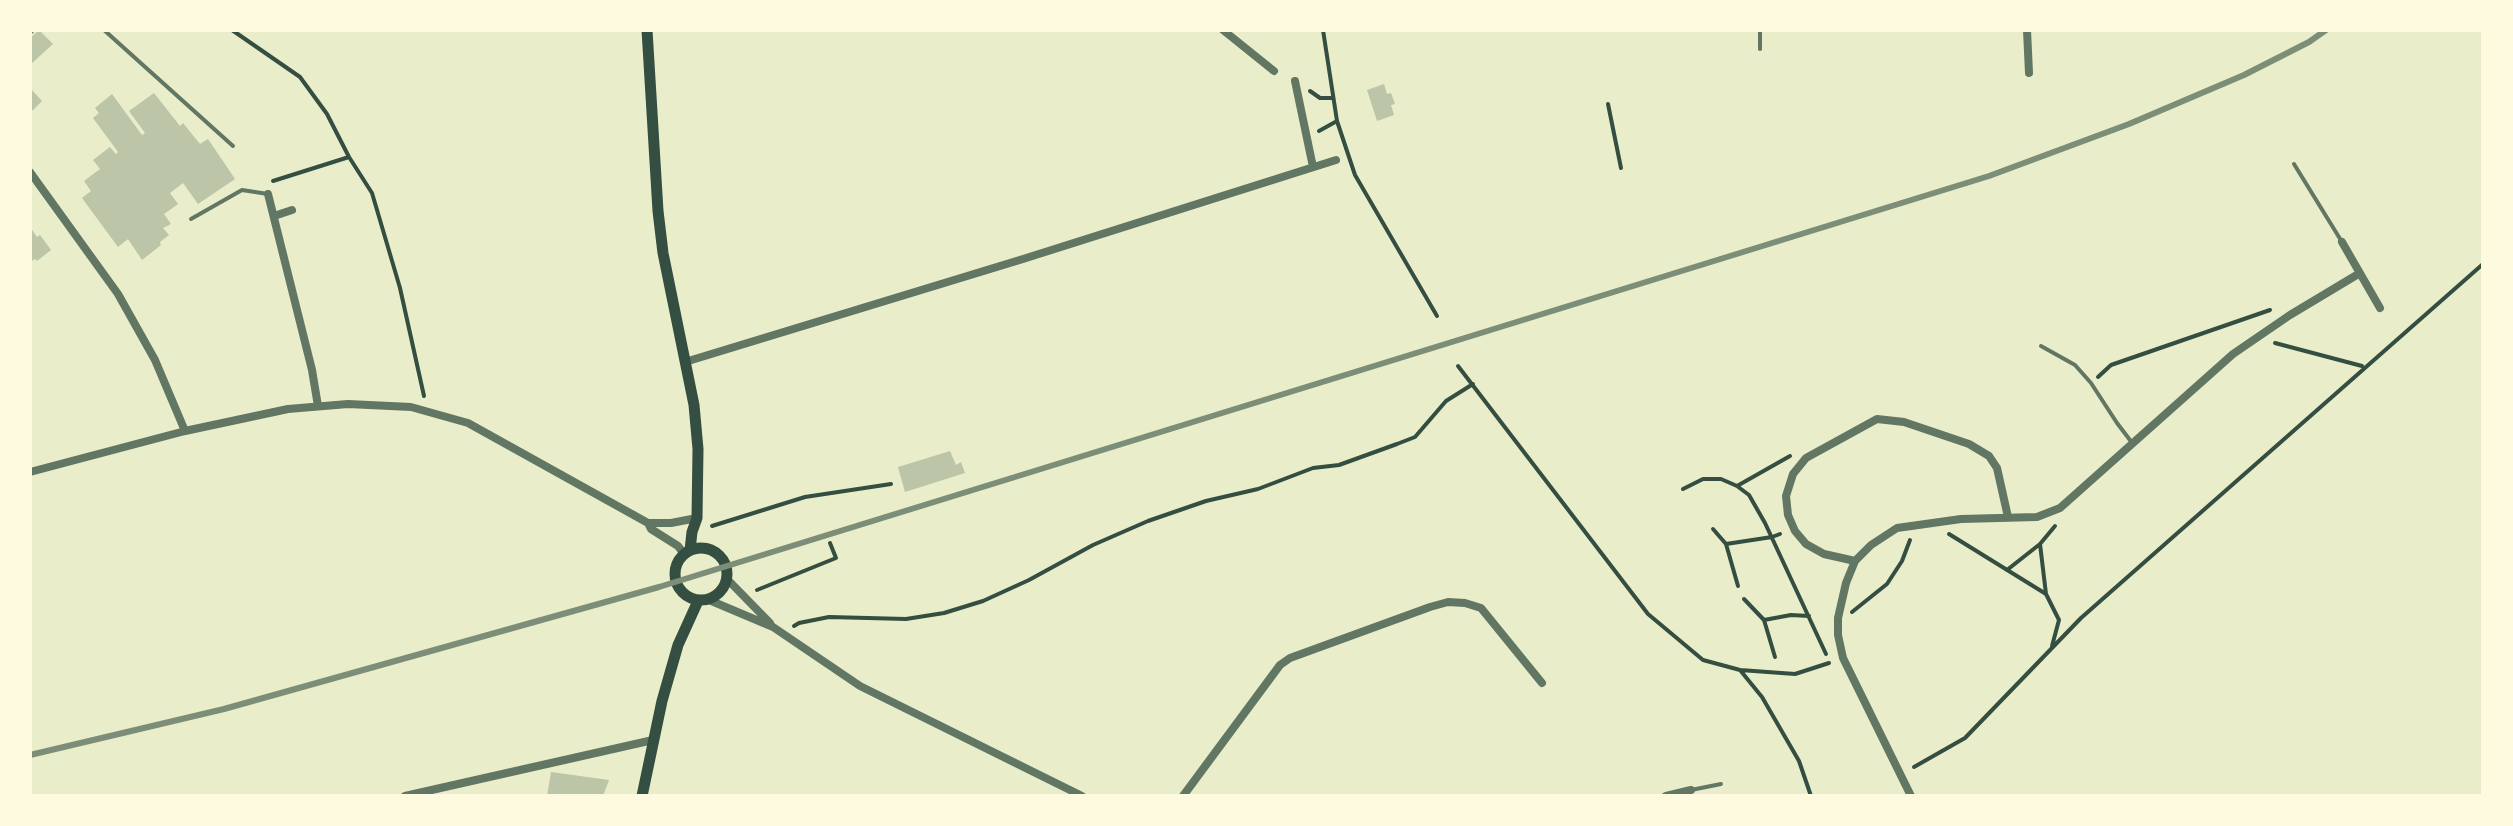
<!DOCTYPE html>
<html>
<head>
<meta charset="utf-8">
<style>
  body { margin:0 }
  #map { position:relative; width:2513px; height:826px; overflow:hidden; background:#e9edc9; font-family:Inter,sans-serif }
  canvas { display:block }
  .frame { position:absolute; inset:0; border:32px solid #fefae0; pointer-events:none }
</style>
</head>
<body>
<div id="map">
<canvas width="2513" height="826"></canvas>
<div class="frame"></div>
</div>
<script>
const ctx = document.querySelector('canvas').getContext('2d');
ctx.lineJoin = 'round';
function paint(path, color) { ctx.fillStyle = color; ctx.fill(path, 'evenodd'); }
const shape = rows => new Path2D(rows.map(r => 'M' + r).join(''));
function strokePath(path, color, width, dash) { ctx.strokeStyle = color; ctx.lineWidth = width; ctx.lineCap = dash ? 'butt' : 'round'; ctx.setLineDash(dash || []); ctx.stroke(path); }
const building = shape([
  [39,30,53,44,30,65,30,38],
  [1384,84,1387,94,1391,93,1395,104,1391,105,1394,115,1377,121,1367,90],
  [30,88,42,101,30,113],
  [154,93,180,126,183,123,200,144,208,139,235,179,198,204,183,183,170,193,178,204,164,214,171,224,163,228,169,235,160,242,161,245,142,260,128,239,118,247,82,198,91,191,84,181,100,169,93,160,110,147,116,154,118,152,93,118,99,113,95,108,112,94,142,135,145,133,129,111],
  [30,227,37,237,40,235,51,250,37,261,35,259,30,262],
  [950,451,956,465,961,462,965,473,905,492,898,467],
  [551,772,609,780,603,796,547,796]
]);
const path = shape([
  [232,30,300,77,327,114,349,157,372,193,400,288,424,396],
  [1323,30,1337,121,1355,175,1437,316],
  [1310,91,1320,98,1332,98],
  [1608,104,1621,168],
  [1319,131,1337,121],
  [273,181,349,157],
  [2275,343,2362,366],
  [1458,366,1648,614,1703,660,1740,670,1795,674,1829,663],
  [2098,377,2111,365,2270,310],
  [1737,486,1790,456],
  [1683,489,1703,479,1721,479,1737,486,1749,495,1765,523,1826,654],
  [712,526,805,497,891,484],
  [1713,529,1726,544,1738,586],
  [1949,534,2046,594,2059,620,2052,646],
  [1726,544,1772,537,1780,534],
  [2040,544,2046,594],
  [2007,570,2040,544,2055,526],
  [757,590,836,558,830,543],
  [1744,599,1764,620,1775,657],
  [1852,612,1887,584,1902,561,1910,540],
  [1764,620,1791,615,1809,616],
  [794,626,799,623,829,617,906,619,944,613,983,601,1029,580,1093,545,1148,521,1206,501,1258,489,1313,468,1339,465,1397,444,1415,437,1446,401,1473,384],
  [1740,670,1762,697,1799,761,1811,796],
  [1914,767,1965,738,2081,618,2483,264]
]);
const service = shape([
  [104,30,233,146],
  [1760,30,1760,49],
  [30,33,33,30],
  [2294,164,2342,242],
  [191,219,242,190,268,194],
  [2041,346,2075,365,2091,383,2117,423,2133,444],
  [1691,790,1721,784]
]);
const minor = shape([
  [1223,30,1274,71],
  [2027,30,2029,73],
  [1295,81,1313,167],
  [30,172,118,294,155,360,185,431],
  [268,194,312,370,318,406],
  [274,216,292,210],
  [2342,242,2380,308],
  [685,362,1023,259,1336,160],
  [30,472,185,431,288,409,348,404,411,407,468,423,648,523,651,529,678,546,684,554],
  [648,523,671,523,697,518],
  [1855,561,1824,554,1806,544,1795,531,1788,515,1786,496,1793,474,1806,458,1877,419,1904,422,1969,444,1989,456,1997,468,2008,517],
  [727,579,770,623],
  [709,600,773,627,860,686,1082,796],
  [405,796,653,740],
  [1183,796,1280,665,1290,658,1430,607,1448,602,1465,603,1481,608,1542,683],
  [1666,796,1691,790],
  [1911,796,1843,658,1838,635,1838,618,1846,583,1855,561,1871,545,1897,528,1961,519,2037,517,2060,508,2233,354,2290,315,2360,273]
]);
const secondary = shape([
  [647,30,658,211,663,253,694,405,698,449,697,518,692,532,690,550],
  '675 574a26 26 0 1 1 52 0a26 26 0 1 1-52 0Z',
  [642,796,662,701,678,645,698,601]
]);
const rail = shape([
  [30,755,224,709,659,587,1989,176,2129,124,2244,75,2309,42,2326,30]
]);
paint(building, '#bcc5a7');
strokePath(path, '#344e41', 4);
strokePath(service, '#617663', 4);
strokePath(minor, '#617663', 8);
strokePath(secondary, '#344e41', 11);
strokePath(rail, '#7c8e77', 6);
</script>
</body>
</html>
